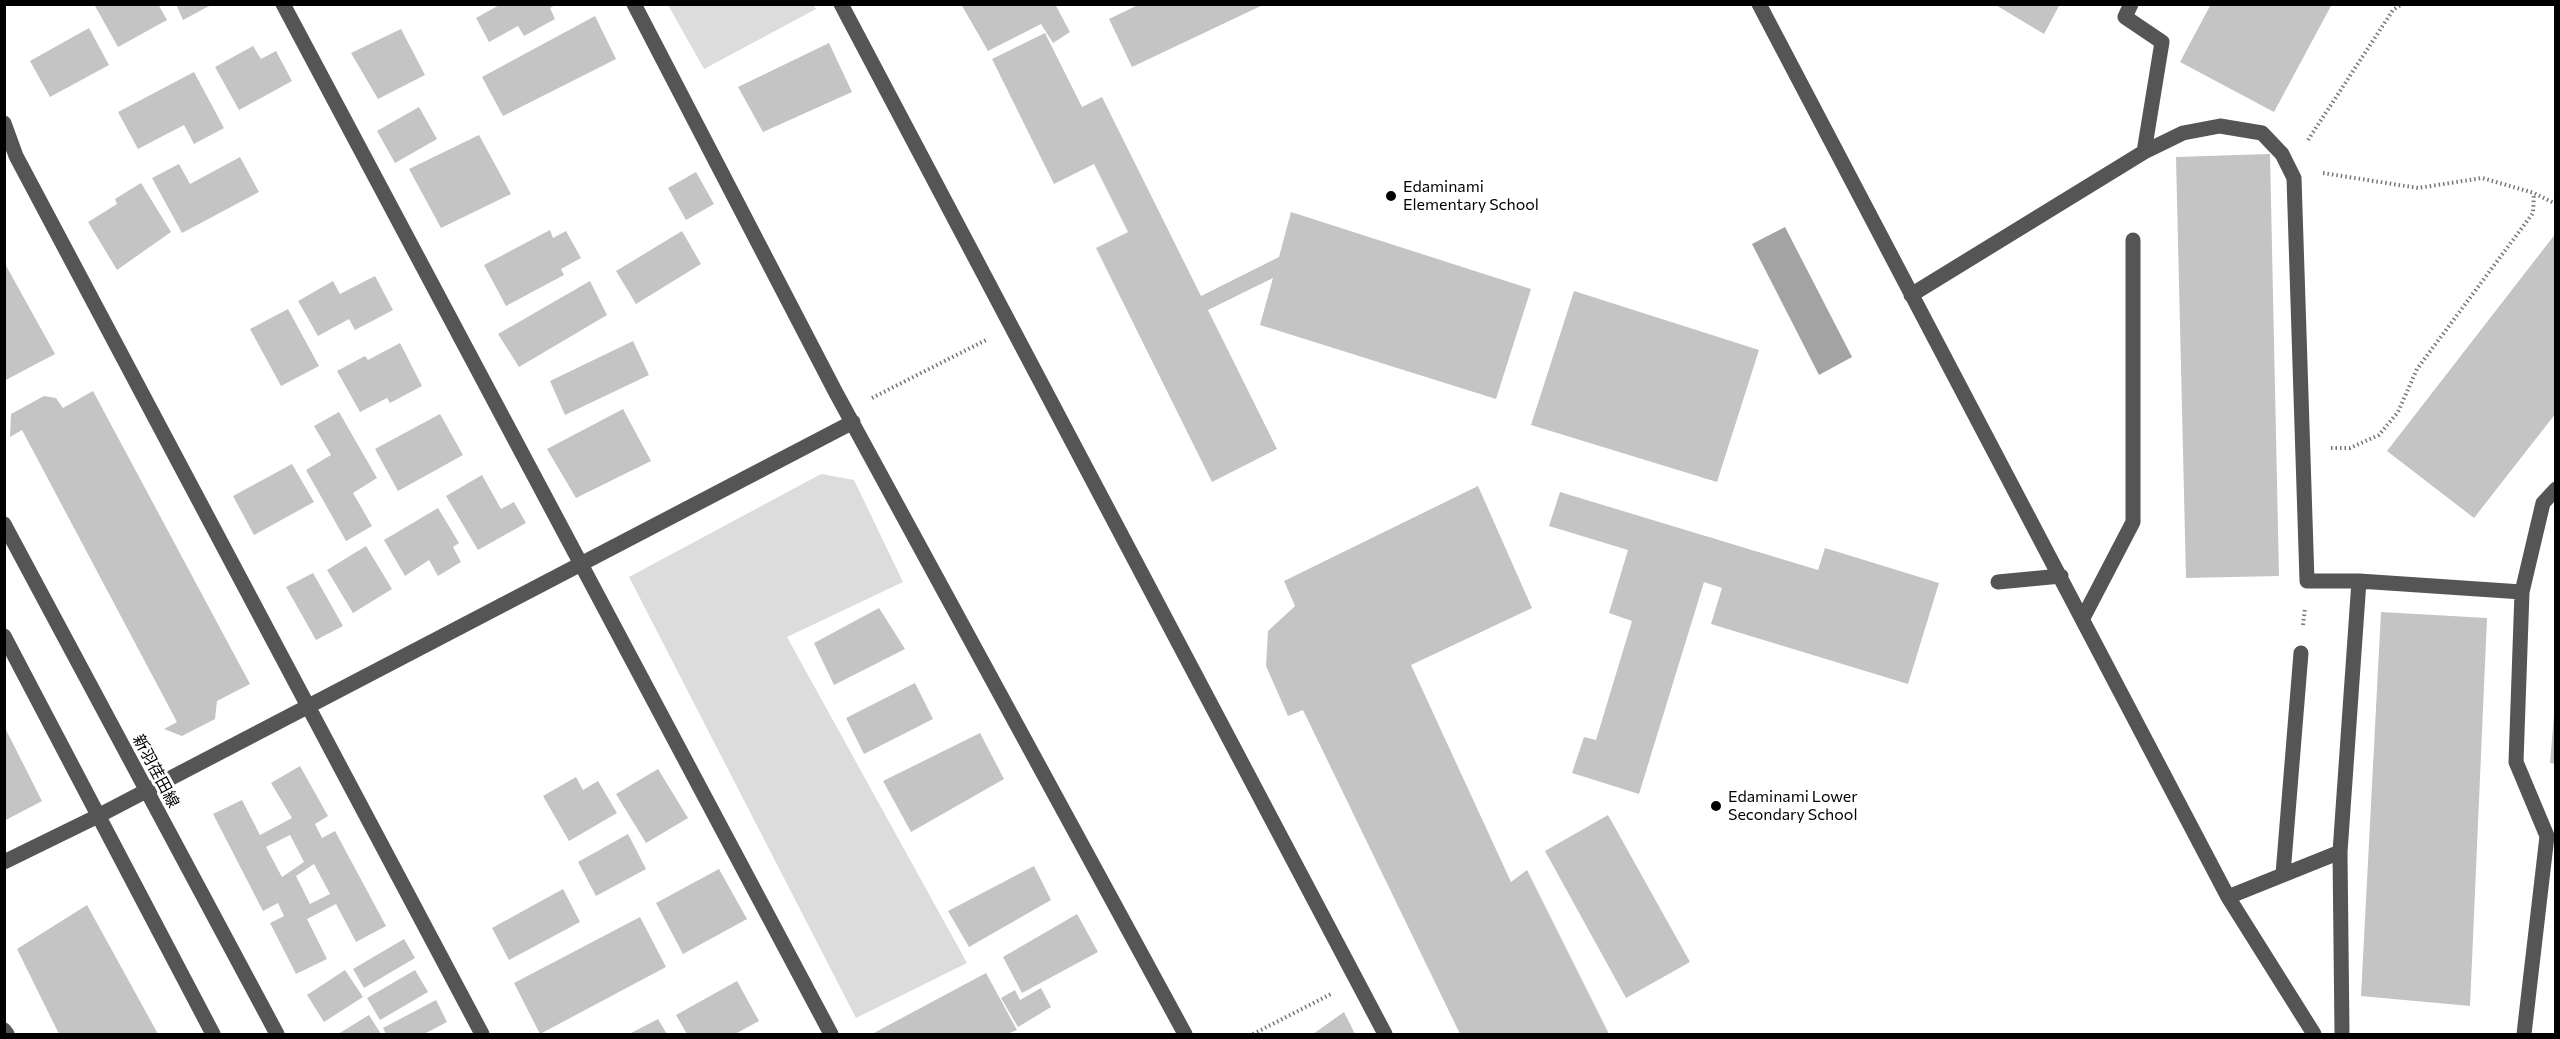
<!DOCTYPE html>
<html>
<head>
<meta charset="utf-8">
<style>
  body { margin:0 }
  #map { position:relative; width:2560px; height:1039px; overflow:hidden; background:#fff; font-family:Commissioner,sans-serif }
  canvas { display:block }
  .frame { position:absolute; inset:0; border:6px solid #000; pointer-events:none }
</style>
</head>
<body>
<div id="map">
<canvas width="2560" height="1039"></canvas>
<div class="frame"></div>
</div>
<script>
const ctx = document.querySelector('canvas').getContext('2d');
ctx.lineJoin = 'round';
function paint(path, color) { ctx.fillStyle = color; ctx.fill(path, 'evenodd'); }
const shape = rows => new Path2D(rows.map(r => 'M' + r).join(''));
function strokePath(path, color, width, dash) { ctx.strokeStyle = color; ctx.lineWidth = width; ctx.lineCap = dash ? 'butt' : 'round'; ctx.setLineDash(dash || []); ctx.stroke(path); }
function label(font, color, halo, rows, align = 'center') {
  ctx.font = font + ' Commissioner,"Noto Sans JP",sans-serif'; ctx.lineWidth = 6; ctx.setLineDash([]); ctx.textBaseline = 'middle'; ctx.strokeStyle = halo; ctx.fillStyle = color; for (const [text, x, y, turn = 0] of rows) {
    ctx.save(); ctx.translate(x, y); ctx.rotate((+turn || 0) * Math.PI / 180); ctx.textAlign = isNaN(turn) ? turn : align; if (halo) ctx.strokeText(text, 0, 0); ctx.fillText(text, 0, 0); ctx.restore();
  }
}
const green = shape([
  [813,4,816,9,704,69,668,5],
  [821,474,854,480,903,582,787,637,967,963,856,1018,629,577]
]);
const water = shape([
  [1785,227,1852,357,1819,375,1752,244]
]);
const building = shape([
  [98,4,158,4,167,20,118,47,95,6],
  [176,4,213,4,183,20],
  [501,4,557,4,550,8,555,19,524,36,518,26,489,42,476,18],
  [961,4,1055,4,1070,32,1053,43,1041,24,988,51],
  [1140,4,1265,4,1132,67,1109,19],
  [1994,4,2060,4,2044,34],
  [2211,4,2332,4,2274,112,2180,62],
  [595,16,616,59,503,116,482,77],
  [89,28,109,65,50,97,30,61],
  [401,29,425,75,378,99,351,53],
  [1045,33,1082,107,1102,97,1201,296,1279,257,1291,212,1531,289,1496,399,1260,325,1273,278,1208,310,1277,449,1212,482,1096,248,1128,232,1094,164,1054,184,992,59],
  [829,43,852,92,763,132,738,87],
  [253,46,261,59,276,51,292,81,239,110,215,67],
  [194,72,224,128,194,144,184,125,138,149,118,112],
  [419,107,437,139,395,163,377,131],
  [479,135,511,194,441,228,409,169],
  [2270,154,2279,576,2186,578,2176,157],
  [240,157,259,192,182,233,152,178,179,164,190,184],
  [696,172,714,204,686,220,668,188],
  [141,183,171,232,117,270,88,222,117,204,115,199],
  [550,230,553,238,566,231,581,258,561,269,564,275,506,306,484,265],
  [682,231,701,264,636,304,616,271],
  [2556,233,2556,413,2474,518,2387,451],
  [4,262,55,354,4,381],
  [375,276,393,310,355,330,349,319,318,336,298,301,333,281,340,294],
  [590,281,607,315,519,367,498,334],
  [1574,291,1759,350,1717,482,1531,425],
  [288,309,319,366,281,386,250,329],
  [633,341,649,375,565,415,550,381],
  [400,343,422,386,390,403,387,398,360,412,337,371,365,356,368,360],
  [93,391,250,684,217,701,215,719,182,736,164,729,177,722,22,430,10,437,11,414,44,396,56,398,63,408],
  [623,409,651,461,576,498,547,449],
  [339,412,377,478,353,493,372,526,346,541,306,470,331,455,314,426],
  [440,414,463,455,398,491,375,449],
  [292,464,314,502,254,535,233,496],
  [482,475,501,509,514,502,526,523,478,550,446,496],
  [1478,486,1532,608,1411,665,1511,882,1527,870,1609,1034,1460,1034,1303,710,1288,716,1266,666,1268,631,1295,606,1284,581],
  [1560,492,1818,570,1825,548,1939,583,1908,684,1711,624,1722,588,1704,582,1639,794,1572,773,1584,737,1596,740,1632,621,1609,613,1628,550,1549,526],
  [438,508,459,543,453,547,461,562,438,576,429,560,405,576,384,540],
  [366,546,392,589,353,613,327,570],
  [313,573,343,626,316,640,286,587],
  [879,608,905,649,834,685,814,643],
  [2381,612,2487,618,2470,1006,2361,996],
  [915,683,933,719,864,754,846,718],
  [2554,716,2556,716,2556,764,2550,763],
  [4,726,42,801,4,821],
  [980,733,1004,779,911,832,883,781],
  [300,766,328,816,315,824,322,838,335,831,386,926,356,942,336,904,307,919,327,959,296,974,270,923,284,916,278,903,263,911,213,814,242,800,260,835,292,818,271,783],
  [290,835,304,862,282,877,266,847],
  [314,864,330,894,310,904,296,876],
  [658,769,688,818,646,843,616,794],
  [576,777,583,790,598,781,617,813,569,841,543,796],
  [1608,815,1690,962,1626,998,1545,851],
  [628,834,646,869,596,896,578,862],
  [1034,866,1051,900,969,947,948,911],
  [719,869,747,919,683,954,656,903],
  [563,889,580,922,509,960,492,928],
  [87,905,158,1034,59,1034,17,949],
  [1077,914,1098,952,1022,993,1003,957],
  [640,917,666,967,540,1034,514,983],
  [404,939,415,958,364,988,353,969],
  [345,970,363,997,324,1022,307,995],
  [415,970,428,992,380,1020,367,998],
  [986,973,1017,1030,1007,1034,872,1034],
  [737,981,759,1021,735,1034,687,1034,676,1015],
  [1041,988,1051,1007,1018,1027,1001,998,1015,990,1020,1000],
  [436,1000,447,1022,424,1034,386,1034,383,1028],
  [1344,1012,1355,1034,1313,1034],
  [369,1015,381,1034,338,1034],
  [658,1019,667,1034,629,1034]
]);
const path = shape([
  [2308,140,2393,10,2402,4],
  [2323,173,2418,188,2482,178,2534,193,2556,204],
  [872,398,986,340],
  [2331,448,2350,448,2379,435,2398,412,2417,369,2533,213,2534,193],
  [2303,625,2305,608],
  [1253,1034,1333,993]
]);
const minor = shape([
  [283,4,831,1034],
  [634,4,835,391,1185,1034],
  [841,4,1385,1034],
  [1759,4,2228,897,2314,1034],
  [4,123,16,156,482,1034],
  [2144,152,2183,133,2220,126,2262,133,2282,154,2294,178,2307,581,2359,581,2340,852,2228,897],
  [1911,295,2144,152,2162,42,2125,17,2131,4],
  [4,524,277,1034],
  [2359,581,2522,592,2543,503,2556,489],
  [1998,582,2061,576],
  [2522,592,2516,762,2547,836,2524,1034],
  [2083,618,2133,522,2133,240],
  [4,636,213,1034],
  [2340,852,2342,1034],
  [4,862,98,816,853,422],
  [2283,874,2301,653],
  [4,1030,7,1034]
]);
const markers = [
  [1391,196,6,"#000"],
  [1716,806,6,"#000"]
];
const poiNames = [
  ["Edaminami",1403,187],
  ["Elementary School",1403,205],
  ["Edaminami Lower",1728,797],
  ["Secondary School",1728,815]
];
const streetNames = [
  ["新羽荏田線",156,771,62]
];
paint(green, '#dcdcdc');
paint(water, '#a3a3a3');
paint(building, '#c4c4c4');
strokePath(path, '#777', 4, [1.5, 3]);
strokePath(minor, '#555', 15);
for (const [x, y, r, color] of markers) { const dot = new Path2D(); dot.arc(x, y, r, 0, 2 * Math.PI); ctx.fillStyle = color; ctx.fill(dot); strokePath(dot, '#fff', 2); }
label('16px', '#000', '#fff', poiNames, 'left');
label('16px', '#000', '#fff', streetNames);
</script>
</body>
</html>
